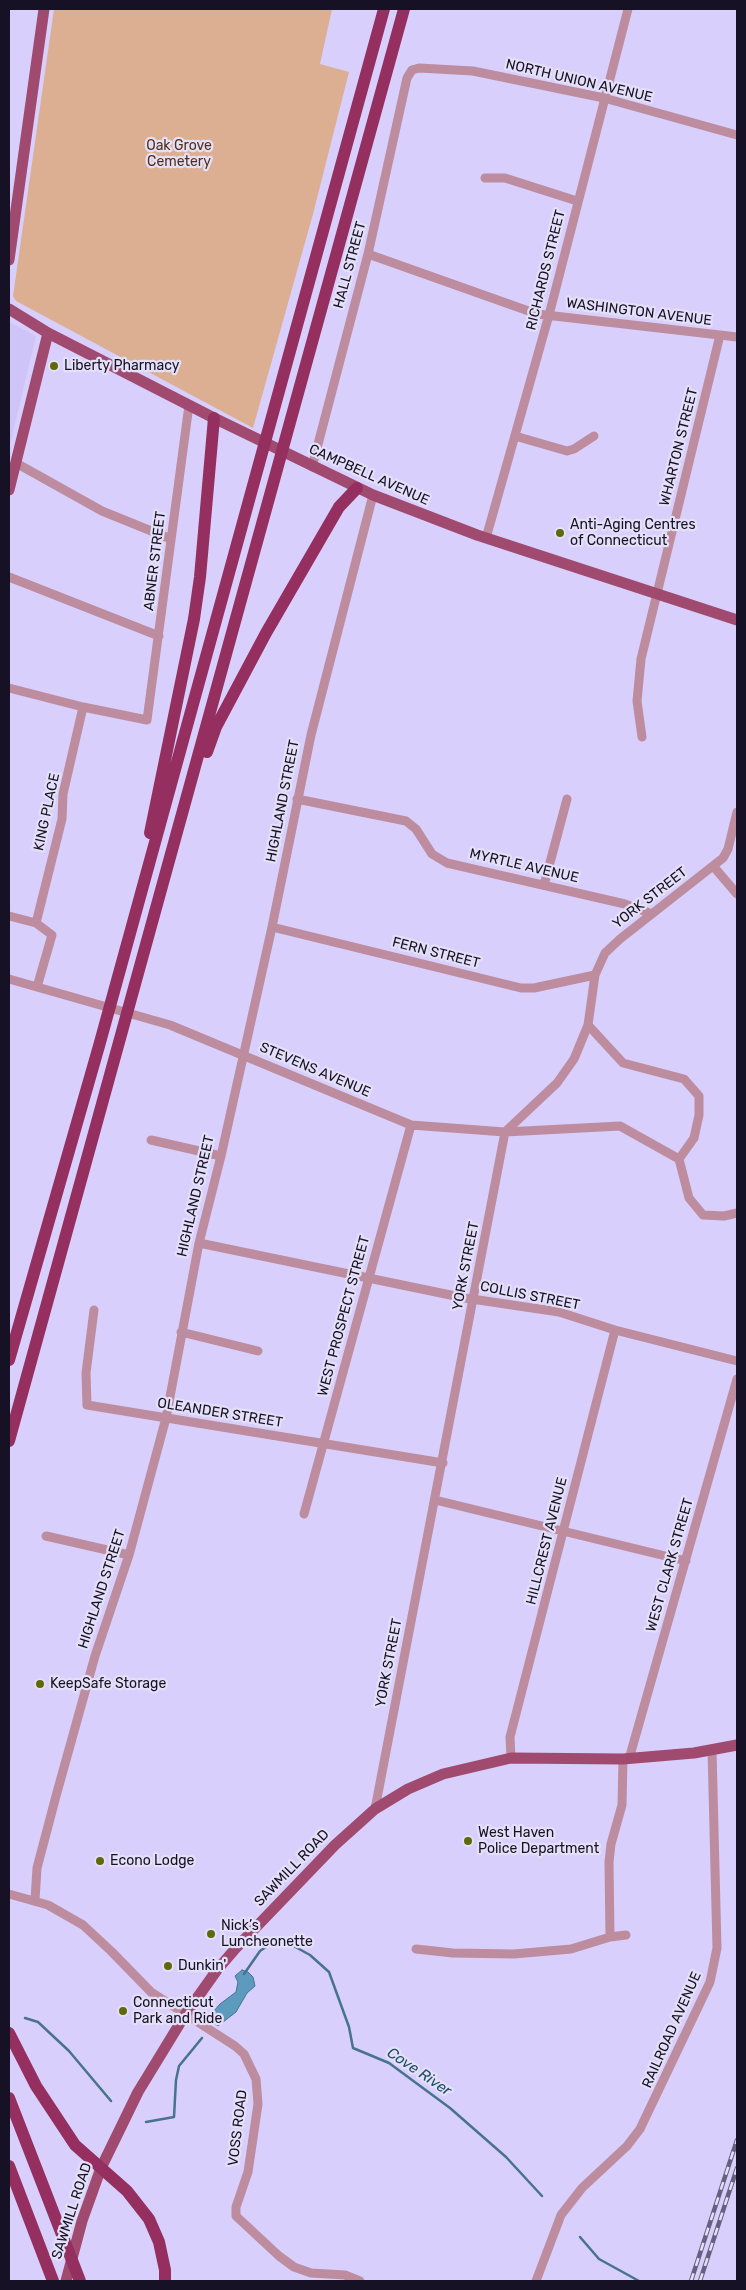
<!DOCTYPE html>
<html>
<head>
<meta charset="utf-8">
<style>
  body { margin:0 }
  #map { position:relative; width:746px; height:2290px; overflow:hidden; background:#d8cffc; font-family:Rubik,sans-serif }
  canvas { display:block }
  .frame { position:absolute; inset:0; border:10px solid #161125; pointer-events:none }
</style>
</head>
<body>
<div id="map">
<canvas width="746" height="2290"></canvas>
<div class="frame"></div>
</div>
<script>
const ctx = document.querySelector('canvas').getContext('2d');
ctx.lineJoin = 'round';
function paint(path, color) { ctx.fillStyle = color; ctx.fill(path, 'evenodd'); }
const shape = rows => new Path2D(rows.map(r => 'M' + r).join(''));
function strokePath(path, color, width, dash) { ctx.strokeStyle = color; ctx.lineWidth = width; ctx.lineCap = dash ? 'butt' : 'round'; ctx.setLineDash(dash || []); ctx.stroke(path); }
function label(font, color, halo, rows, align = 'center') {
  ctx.font = font + ' Rubik,sans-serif'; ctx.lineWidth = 4.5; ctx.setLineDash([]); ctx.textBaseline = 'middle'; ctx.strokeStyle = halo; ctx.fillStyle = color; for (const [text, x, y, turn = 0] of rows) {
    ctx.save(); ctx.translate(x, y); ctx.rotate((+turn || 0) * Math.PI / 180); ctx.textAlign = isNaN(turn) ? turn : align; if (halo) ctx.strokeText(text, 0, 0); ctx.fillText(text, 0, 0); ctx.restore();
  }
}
const built = shape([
  [9,322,36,336,9,449]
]);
const green = shape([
  [54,9,332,9,320,64,349,72,313,214,253,428,16,301,13,296]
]);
const water = shape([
  [242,1970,248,1972,253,1977,255,1986,247,1993,236,2012,218,2026,208,2018,220,2004,236,1992,238,1982,235,1976,242,1970]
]);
const stream = shape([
  [244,1974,260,1951,279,1938,310,1955,329,1972,349,2027,353,2048,389,2063,450,2108,506,2157,542,2196],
  [25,2018,38,2022,69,2051,111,2101],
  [146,2122,174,2117,176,2080,179,2066,202,2038],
  [580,2237,599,2259,639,2281]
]);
const minor = shape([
  [485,178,505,178,577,201],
  [368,254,537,314,737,337],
  [515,436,567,451,574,449,594,436],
  [16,463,102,511,171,539],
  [312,467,368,254,407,78,412,70,419,68,473,71,604,98,737,135],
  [486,538,549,315,628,9],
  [9,577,159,636],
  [9,688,83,707,147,720,189,405],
  [642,737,637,701,641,659,720,335],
  [297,799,406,821,416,829,432,854,447,863,625,904,652,914],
  [714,867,737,894],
  [544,885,567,799],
  [9,916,36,923,52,935,37,987],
  [36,923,62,819,63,794,83,707],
  [272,927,521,988,534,988,595,975],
  [9,979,170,1025,411,1125,505,1132,620,1126,679,1159,694,1138,699,1115,699,1096,684,1079,623,1063,588,1025],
  [151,1140,221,1156],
  [679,1159,689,1198,703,1215,724,1216,737,1213],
  [199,1243,465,1298,559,1312,615,1330,737,1361],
  [94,1310,86,1373,87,1405,443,1463],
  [181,1332,258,1351],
  [435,1500,686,1561],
  [304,1514,411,1125],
  [46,1536,129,1555],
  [511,1758,510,1737,615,1330],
  [629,1759,737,1379],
  [375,1809,505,1132,557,1083,574,1059,588,1025,595,975,605,953,620,939,723,858,728,849,737,812],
  [9,1894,48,1905,83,1925,111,1951,151,1992,235,2046,244,2054,256,2079,258,2104,248,2172,236,2207,236,2216,279,2256,294,2267,311,2273,345,2275,360,2281],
  [35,1900,37,1868,56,1796,95,1656,129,1555,166,1418,199,1243,221,1156,272,927,311,735,373,495],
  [610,1937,609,1862,611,1844,622,1805,623,1759],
  [416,1949,453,1953,514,1954,571,1949,610,1937,626,1935],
  [536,2281,561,2215,582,2188,627,2146,640,2129,710,1982,717,1948,712,1750]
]);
const major = shape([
  [9,260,44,9],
  [9,309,48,333,214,418,373,495,477,535,737,620],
  [9,490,48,333],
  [66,2281,82,2221,101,2168,138,2092,185,2015,217,1970,235,1949,335,1845,375,1809,408,1789,443,1774,511,1758,623,1759,694,1753,737,1745]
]);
const highway = shape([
  [207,752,216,727,266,633,339,507,357,488],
  [150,833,194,619,200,577,214,418],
  [9,1360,99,1046,384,9],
  [9,1441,404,9],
  [9,2033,36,2086,75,2145,127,2191,149,2219,159,2242,165,2270,165,2281],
  [9,2098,80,2281],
  [9,2166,53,2281]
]);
const rail = shape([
  [691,2281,737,2140],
  [700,2281,737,2168]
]);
const markers = [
  [54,366,5,"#60680a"],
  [560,533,5,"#60680a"],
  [40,1684,5,"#60680a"],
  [468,1841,5,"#60680a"],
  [100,1861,5,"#60680a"],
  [211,1934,5,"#60680a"],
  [168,1966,5,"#60680a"],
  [123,2011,5,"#60680a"]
];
const streetNames = [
  ["NORTH UNION AVENUE",579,81,13],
  ["HALL STREET",350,265,-75],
  ["RICHARDS STREET",546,270,-76],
  ["WASHINGTON AVENUE",639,312,7],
  ["WHARTON STREET",679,447,-76],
  ["CAMPBELL AVENUE",369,475,24],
  ["ABNER STREET",155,561,-83],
  ["HIGHLAND STREET",283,801,-79],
  ["KING PLACE",47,812,-78],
  ["MYRTLE AVENUE",524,866,13],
  ["YORK STREET",650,898,-38],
  ["FERN STREET",436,953,14],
  ["STEVENS AVENUE",315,1070,23],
  ["HIGHLAND STREET",196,1196,-77],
  ["YORK STREET",466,1266,-79],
  ["COLLIS STREET",530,1296,11],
  ["WEST PROSPECT STREET",344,1316,-75],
  ["OLEANDER STREET",220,1413,9],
  ["HILLCREST AVENUE",547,1541,-76],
  ["WEST CLARK STREET",670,1565,-74],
  ["HIGHLAND STREET",102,1589,-72],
  ["YORK STREET",389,1663,-79],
  ["SAWMILL ROAD",292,1868,-46],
  ["RAILROAD AVENUE",672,2030,-66],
  ["VOSS ROAD",238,2128,-83],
  ["SAWMILL ROAD",72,2211,-72]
];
const parkNames = [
  ["Oak Grove",179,146],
  ["Cemetery",179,162]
];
const poiNames = [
  ["Liberty Pharmacy",64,366],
  ["Anti-Aging Centres",570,525],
  ["of Connecticut",570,541],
  ["KeepSafe Storage",50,1684],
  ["West Haven",478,1833],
  ["Police Department",478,1849],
  ["Econo Lodge",110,1861],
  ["Nick’s",221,1926],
  ["Luncheonette",221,1942],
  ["Dunkin'",178,1966],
  ["Connecticut",133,2003],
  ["Park and Ride",133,2019]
];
const waterNames = [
  ["Cove River",419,2072,34]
];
paint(built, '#cfc4f7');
paint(green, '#dcaf93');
paint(water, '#5d9bbe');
strokePath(water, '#487290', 1);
strokePath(stream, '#487290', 2.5);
strokePath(minor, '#bd8c9e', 9);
strokePath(major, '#a04a70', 11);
strokePath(highway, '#942f5f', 12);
strokePath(rail, '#67607f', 4.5);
strokePath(rail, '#e4e0f7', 2.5, [8]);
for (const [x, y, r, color] of markers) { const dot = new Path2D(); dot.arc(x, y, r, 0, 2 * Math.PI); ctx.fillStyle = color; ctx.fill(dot); strokePath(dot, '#e4e0f7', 2); }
label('14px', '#161125', '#e4e0f7', streetNames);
label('14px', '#553014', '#e4e0f7', parkNames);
label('14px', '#161125', '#e4e0f7', poiNames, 'left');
label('italic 15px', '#1d4e68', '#e4e0f7', waterNames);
</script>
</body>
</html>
